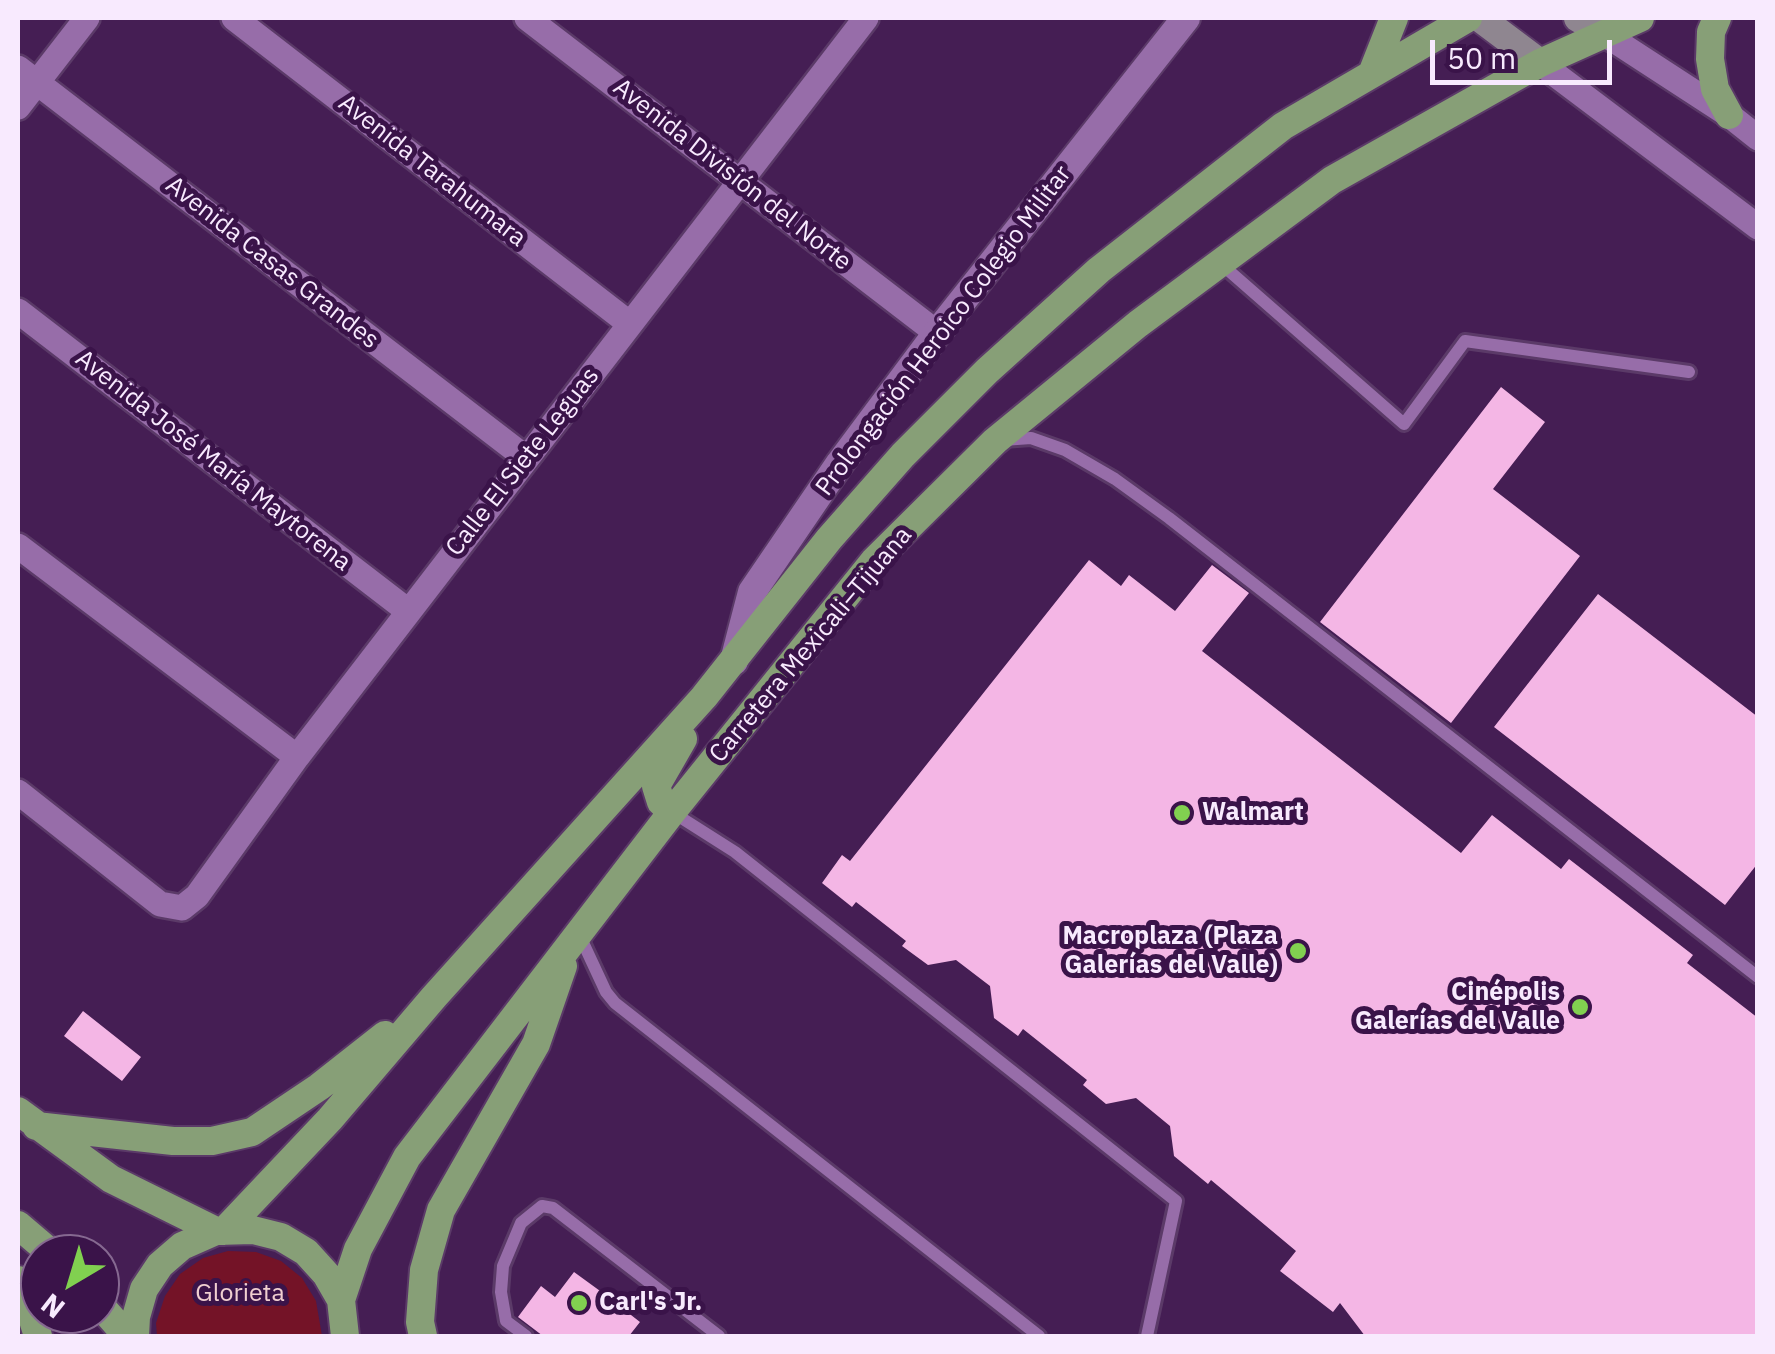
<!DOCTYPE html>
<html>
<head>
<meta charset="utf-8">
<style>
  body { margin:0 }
  #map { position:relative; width:1775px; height:1354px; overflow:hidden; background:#451e54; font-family:"IBM Plex Sans",sans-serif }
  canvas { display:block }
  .frame { position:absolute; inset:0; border:20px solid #f8eafe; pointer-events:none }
  .north { position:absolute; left:20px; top:1234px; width:100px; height:100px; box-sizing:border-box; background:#3a1349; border:2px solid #866991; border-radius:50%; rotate:218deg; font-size:28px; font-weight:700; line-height:40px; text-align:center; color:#f8eafe }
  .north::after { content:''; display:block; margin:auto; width:35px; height:45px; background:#81d050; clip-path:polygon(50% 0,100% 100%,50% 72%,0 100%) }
  .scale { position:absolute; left:1430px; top:40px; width:182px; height:45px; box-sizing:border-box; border:5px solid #f8eafe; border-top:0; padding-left:12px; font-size:30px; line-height:35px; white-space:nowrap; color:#f8eafe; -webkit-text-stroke:8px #3a1349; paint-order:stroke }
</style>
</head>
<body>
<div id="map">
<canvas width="1775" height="1354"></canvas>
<div class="frame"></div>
<div class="north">N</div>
<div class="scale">50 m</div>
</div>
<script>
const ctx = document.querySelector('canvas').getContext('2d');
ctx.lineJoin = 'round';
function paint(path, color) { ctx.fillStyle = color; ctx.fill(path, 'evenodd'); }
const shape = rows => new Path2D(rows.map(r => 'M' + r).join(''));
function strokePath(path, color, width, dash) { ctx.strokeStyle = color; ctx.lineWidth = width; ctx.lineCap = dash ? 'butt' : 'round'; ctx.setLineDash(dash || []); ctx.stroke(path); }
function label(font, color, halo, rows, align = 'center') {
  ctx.font = font + ' "IBM Plex Sans",sans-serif'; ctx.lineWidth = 10; ctx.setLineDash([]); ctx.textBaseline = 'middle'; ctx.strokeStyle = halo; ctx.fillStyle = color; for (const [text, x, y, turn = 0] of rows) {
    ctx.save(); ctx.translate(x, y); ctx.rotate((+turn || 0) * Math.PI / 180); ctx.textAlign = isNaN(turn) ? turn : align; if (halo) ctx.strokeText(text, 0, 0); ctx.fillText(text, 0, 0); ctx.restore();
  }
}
const green = shape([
  [228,1251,256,1252,281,1261,302,1278,316,1301,322,1336,157,1336,156,1323,165,1296,180,1274,203,1258]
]);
const building = shape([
  [1501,387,1545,422,1493,489,1580,556,1451,723,1320,622],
  [1089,560,1121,586,1129,575,1175,611,1212,565,1249,593,1202,651,1461,853,1492,815,1561,869,1569,859,1693,955,1687,963,1758,1018,1758,1336,1365,1336,1340,1303,1333,1312,1280,1271,1296,1251,1211,1180,1208,1184,1174,1156,1170,1126,1136,1098,1106,1104,1083,1085,1087,1080,1023,1029,1018,1036,994,1018,990,986,956,960,928,965,902,946,906,941,856,902,852,907,822,883,842,855,850,861],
  [1598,594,1758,717,1758,863,1725,905,1494,727],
  [83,1011,141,1057,122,1081,64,1036],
  [574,1272,607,1296,612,1289,637,1308,631,1315,640,1322,629,1336,543,1336,518,1317,541,1286,555,1297]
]);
const service = shape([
  [1220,263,1404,424,1465,341,1689,372],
  [1003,440,1031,438,1065,450,1115,479,1169,518,1758,977],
  [672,812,735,852,1176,1201,1147,1336],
  [579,934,606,992,615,1003,1039,1336],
  [526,1336,506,1321,501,1292,503,1266,521,1223,542,1206,553,1208,719,1336]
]);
const minor = shape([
  [234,18,630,324],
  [527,18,937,333],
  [1603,33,1729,115,1758,138],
  [1540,63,1758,227],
  [18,68,526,458],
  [18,107,87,18],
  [18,311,408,611],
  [18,546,297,757],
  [18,792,160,904,182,908,197,896,297,757,866,18]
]);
const tertiary = shape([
  [734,661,752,592,840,463,937,333,1186,18]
]);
const secondary = shape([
  [1480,18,1540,63],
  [1578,18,1603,33]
]);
const primary = shape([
  [1717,18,1711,32,1710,59,1715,89,1729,115],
  [1373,71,1394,18],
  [672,812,661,802,656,786,683,739],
  [18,1111,111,1179,216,1231],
  [36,1126,173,1141,212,1141,252,1132,319,1087,385,1035],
  [18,1225,52,1254],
  [224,1231,330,1119,434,997,704,697,829,539,903,455,987,371,1099,270,1283,126,1468,18],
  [18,1280,24,1291,38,1336],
  [341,1300,358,1249,407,1157,672,812,874,561,995,441,1138,324,1332,180,1540,63,1640,18],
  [100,1305,127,1336],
  [135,1336,136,1317,144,1289,160,1265,182,1246,216,1231,253,1230,281,1237,306,1252,326,1274,341,1300,345,1336],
  [423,1336,420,1322,424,1270,441,1210,536,1044,563,966]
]);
const markers = [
  [1182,813,10,"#81d050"],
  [1298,951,10,"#81d050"],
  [1580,1007,10,"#81d050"],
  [579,1303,10,"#81d050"]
];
const streetNames = [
  ["Avenida Tarahumara",432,171,38],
  ["Avenida División del Norte",732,175,38],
  ["Avenida Casas Grandes",272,263,38],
  ["Prolongación Heroico Colegio Militar",944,331,-53],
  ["Avenida José María Maytorena",213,461,38],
  ["Calle El Siete Leguas",523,462,-52],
  ["Carretera Mexicali–Tijuana",811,645,-50]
];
const poiNames = [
  ["Walmart",1202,813],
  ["Macroplaza (Plaza",1278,937,"right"],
  ["Galerías del Valle)",1278,966,"right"],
  ["Cinépolis",1560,993,"right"],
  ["Galerías del Valle",1560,1022,"right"],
  ["Carl's Jr.",599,1303]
];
const parkNames = [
  ["Glorieta",240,1294]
];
paint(green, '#741327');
paint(building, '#f4b6e5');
strokePath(service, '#5b3a68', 18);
strokePath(minor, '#5b3a68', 30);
strokePath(tertiary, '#5b3a68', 32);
strokePath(secondary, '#5b3a68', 32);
strokePath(primary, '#5b3a68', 32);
strokePath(service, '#976da9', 12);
strokePath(minor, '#976da9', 25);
strokePath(tertiary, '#976da9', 28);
strokePath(secondary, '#8f8690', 28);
strokePath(primary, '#879f77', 28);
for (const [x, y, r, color] of markers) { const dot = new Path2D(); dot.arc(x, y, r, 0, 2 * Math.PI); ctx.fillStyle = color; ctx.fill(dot); strokePath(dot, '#3a1349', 4); }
label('25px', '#f8eafe', '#3a1349', streetNames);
label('bold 25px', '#f8eafe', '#3a1349', poiNames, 'left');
label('25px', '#f0cfd0', '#3a1349', parkNames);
</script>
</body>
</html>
